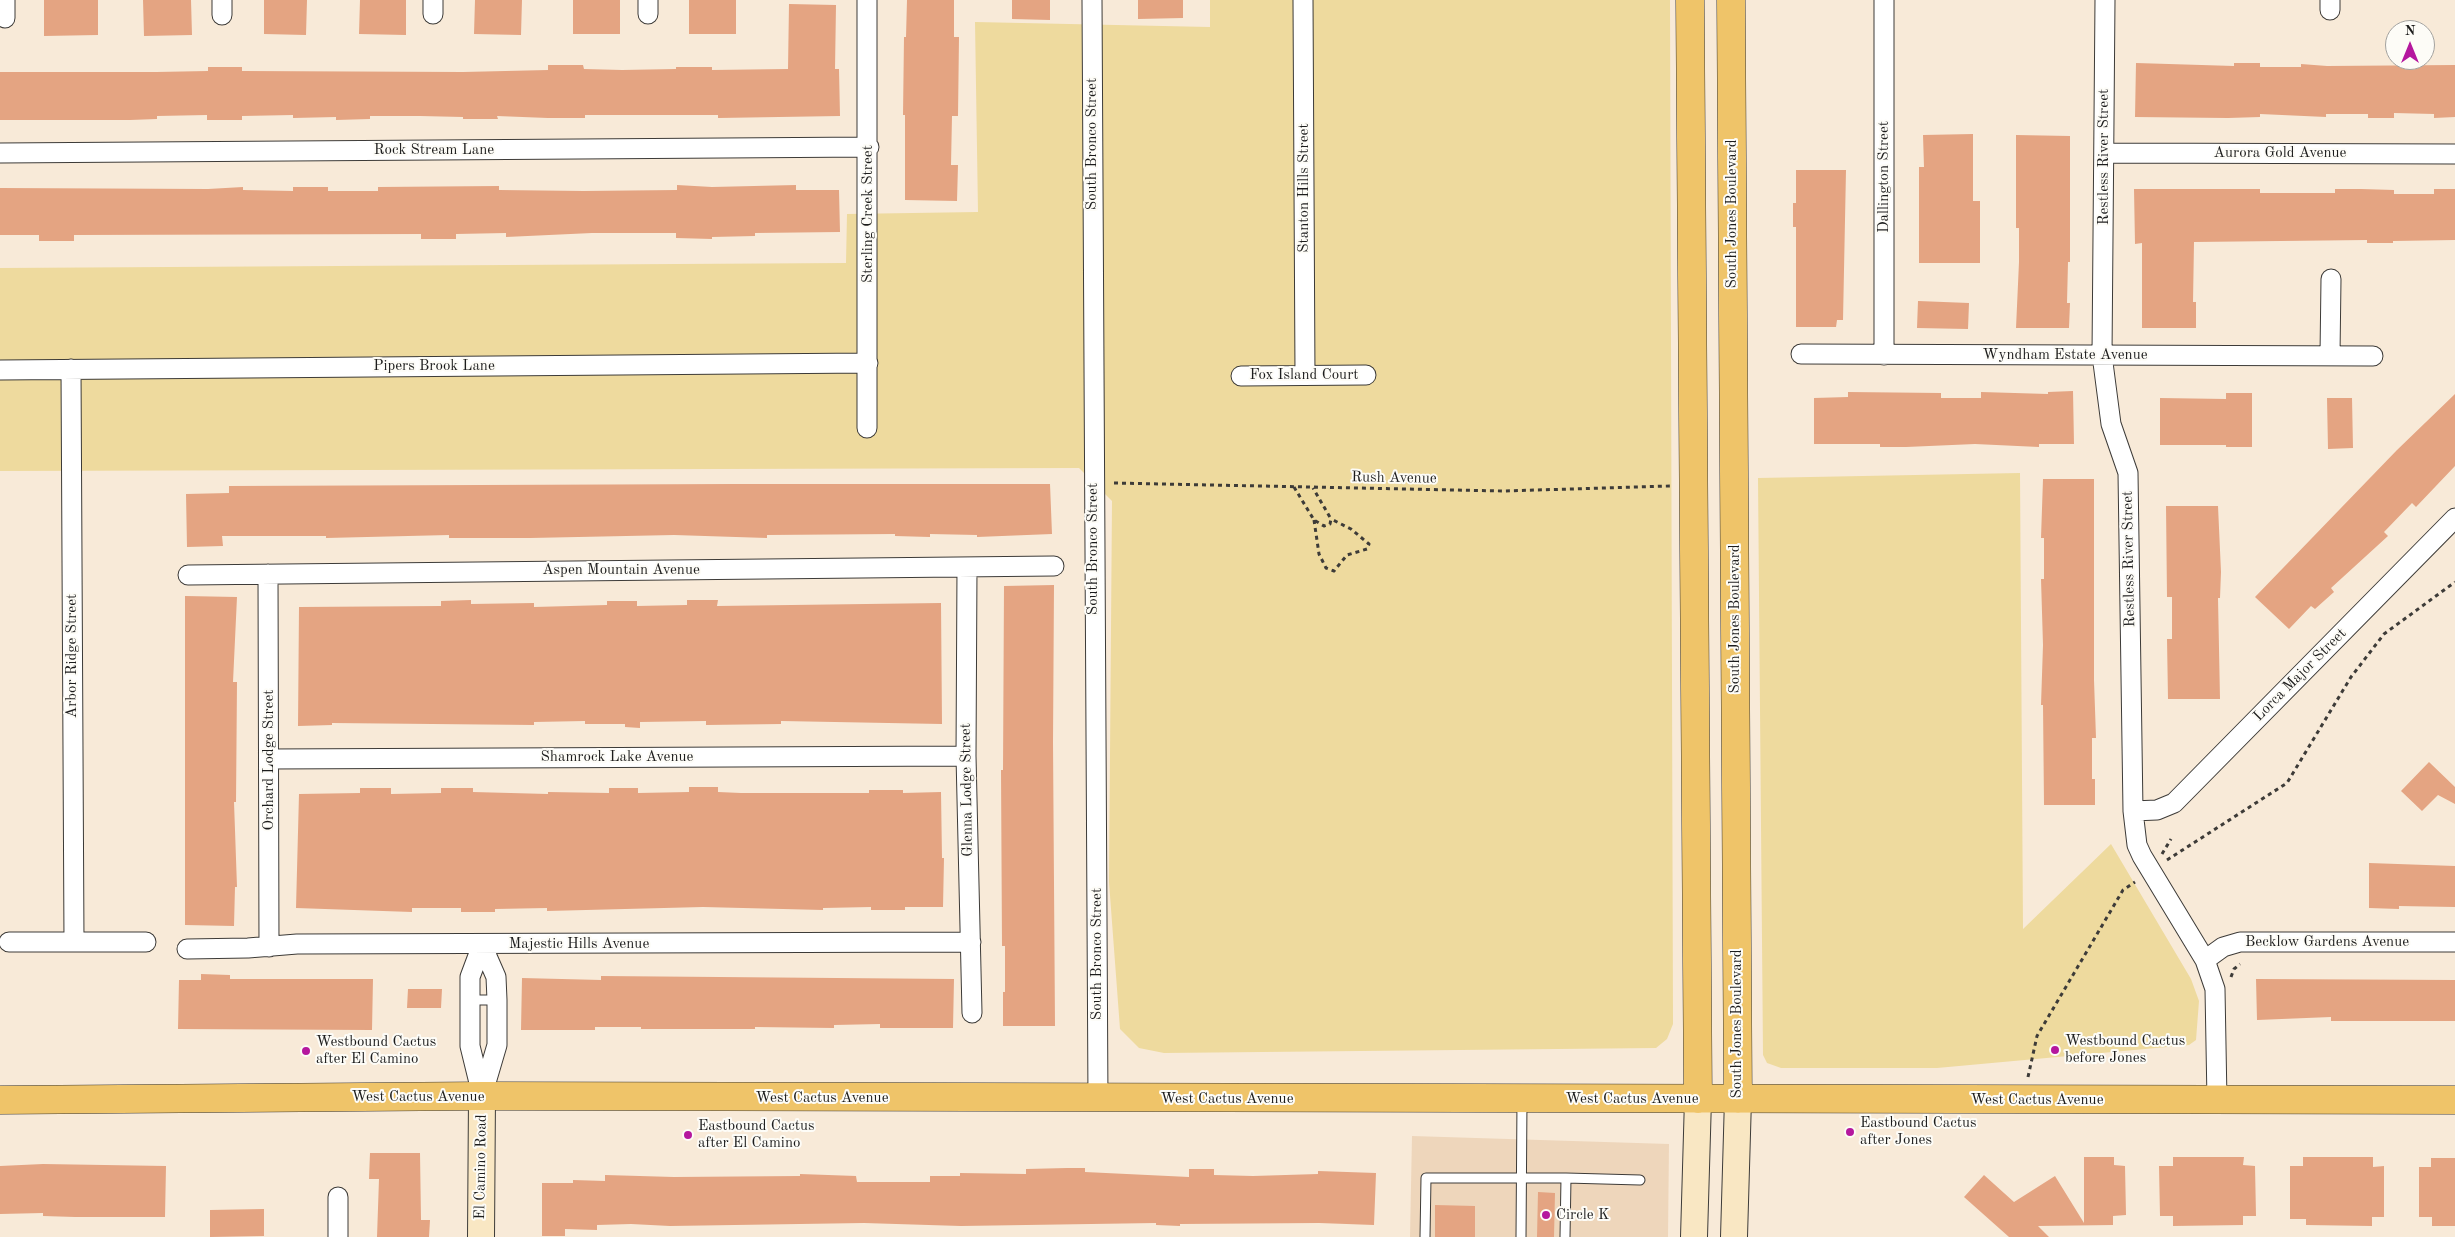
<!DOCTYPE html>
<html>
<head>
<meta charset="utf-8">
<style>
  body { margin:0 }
  #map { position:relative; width:2455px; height:1237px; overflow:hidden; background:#f8ead8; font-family:"Old Standard TT",serif }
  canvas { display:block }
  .north { position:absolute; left:2385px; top:20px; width:50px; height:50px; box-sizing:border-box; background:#fdfcf7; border:1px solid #a3a29f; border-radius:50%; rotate:0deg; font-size:14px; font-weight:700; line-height:20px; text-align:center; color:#1c1c1c }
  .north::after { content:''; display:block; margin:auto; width:18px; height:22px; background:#b5179e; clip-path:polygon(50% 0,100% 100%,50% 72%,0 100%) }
</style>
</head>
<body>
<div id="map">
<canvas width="2455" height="1237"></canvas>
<div class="north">N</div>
</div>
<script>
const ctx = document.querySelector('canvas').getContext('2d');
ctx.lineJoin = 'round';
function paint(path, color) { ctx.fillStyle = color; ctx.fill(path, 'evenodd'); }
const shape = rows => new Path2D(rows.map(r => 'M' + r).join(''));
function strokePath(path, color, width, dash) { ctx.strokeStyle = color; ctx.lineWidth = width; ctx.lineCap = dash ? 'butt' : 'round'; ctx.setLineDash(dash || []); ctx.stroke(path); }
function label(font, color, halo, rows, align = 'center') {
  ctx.font = font + ' "Old Standard TT",serif'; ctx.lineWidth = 4; ctx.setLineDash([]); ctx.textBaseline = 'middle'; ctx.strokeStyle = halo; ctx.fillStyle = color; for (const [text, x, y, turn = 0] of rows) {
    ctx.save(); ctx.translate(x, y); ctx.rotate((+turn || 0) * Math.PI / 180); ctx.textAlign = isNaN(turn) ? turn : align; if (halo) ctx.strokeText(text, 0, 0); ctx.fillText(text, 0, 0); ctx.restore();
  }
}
const built = shape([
  [1412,1136,1669,1144,1668,1237,1410,1237]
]);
const sand = shape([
  [1210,0,1670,0,1673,1024,1667,1039,1656,1048,1164,1053,1139,1048,1120,1029,1109,882,1112,501,1079,468,0,471,0,268,846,263,847,214,978,212,975,22,1210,27],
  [2020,473,2023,929,2111,844,2191,979,2199,1001,2196,1040,2189,1045,1937,1068,1781,1068,1767,1063,1763,1055,1758,478]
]);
const building = shape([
  [44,0,98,0,98,35,44,36],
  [143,0,191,0,192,35,144,36],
  [264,0,307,0,306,35,264,34],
  [360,0,406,0,406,35,359,34],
  [475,0,522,0,521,35,474,34],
  [573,0,620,0,620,34,573,34],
  [689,0,736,0,736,34,689,34],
  [907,0,954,0,954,37,959,37,958,116,952,116,951,165,958,165,957,201,905,200,905,115,903,115,904,37,906,37],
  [1012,0,1050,0,1050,20,1012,19],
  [1138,0,1183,0,1183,18,1138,19],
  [789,4,836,5,835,69,839,69,840,116,718,118,718,115,585,115,585,118,548,118,497,116,498,119,463,119,463,117,420,116,370,116,370,119,336,120,336,117,293,118,293,115,242,116,242,120,207,120,207,115,157,116,157,119,130,120,0,120,0,72,156,72,208,71,208,67,242,67,242,71,463,72,548,70,548,65,583,65,584,69,622,70,676,69,676,67,712,67,712,70,788,69],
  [2136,63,2234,66,2234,63,2260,63,2260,67,2301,67,2301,64,2327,66,2455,65,2455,117,2434,118,2434,114,2394,113,2394,118,2368,118,2368,114,2326,114,2326,117,2260,114,2260,117,2228,118,2135,117],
  [1973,134,1973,201,1980,201,1980,263,1919,263,1919,167,1924,167,1923,135],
  [2016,135,2070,136,2070,262,2068,262,2067,303,2070,303,2069,328,2016,328,2019,262,2019,228,2016,228],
  [1796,170,1846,170,1843,320,1837,320,1836,327,1796,327,1796,227,1793,227,1793,203,1796,203],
  [677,185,712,187,796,185,796,190,839,190,840,232,755,233,755,236,712,237,712,239,676,238,676,233,592,233,506,237,506,233,456,234,456,239,421,239,421,234,74,235,74,241,39,241,39,235,0,235,0,188,208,189,243,187,243,190,293,191,293,187,328,187,328,191,378,191,378,187,499,186,499,190,584,191,677,190],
  [2134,189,2260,189,2260,193,2335,193,2335,189,2361,189,2394,190,2394,194,2434,194,2434,189,2455,189,2455,240,2393,241,2393,243,2367,243,2367,240,2194,242,2193,302,2196,302,2196,328,2142,328,2142,243,2135,244],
  [1918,301,1969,303,1968,329,1917,328],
  [2073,391,2074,444,2039,444,2039,447,1975,444,1906,447,1880,447,1880,444,1814,444,1814,398,1848,397,1848,392,1941,393,1941,398,1981,398,1981,392,2048,394,2048,392],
  [2226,393,2252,393,2252,447,2226,447,2226,445,2160,445,2160,398,2226,399],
  [2455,394,2455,466,2416,507,2412,503,2384,532,2388,536,2331,588,2334,592,2315,609,2311,606,2289,629,2255,597,2397,450],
  [2327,398,2352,398,2353,448,2328,449],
  [2043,479,2094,479,2094,680,2096,738,2092,738,2092,779,2095,779,2095,805,2044,805,2043,705,2041,705,2043,645,2041,579,2044,579,2044,538,2041,538],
  [733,484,1050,484,1052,534,977,537,977,535,930,534,930,537,895,536,895,534,767,535,767,538,674,535,530,538,449,538,449,535,326,538,326,536,222,536,223,546,187,547,186,494,229,493,229,486],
  [2166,506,2218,506,2221,572,2220,598,2218,598,2220,699,2168,699,2167,639,2172,639,2172,597,2167,597],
  [1054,585,1053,742,1055,1026,1003,1026,1003,992,1005,992,1005,946,1002,946,1001,770,1003,770,1004,586],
  [185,596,237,597,233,682,237,682,236,802,234,802,237,887,235,887,234,926,185,925],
  [471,600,471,604,534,603,534,607,607,605,607,601,637,601,637,606,687,605,687,600,718,600,717,606,941,603,942,724,781,721,781,724,706,725,706,721,640,722,640,728,625,727,625,724,585,724,585,721,534,722,534,725,332,723,332,725,298,726,299,607,441,606,441,601],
  [2429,762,2455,787,2455,804,2438,795,2422,811,2401,791],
  [689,787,718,787,718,792,741,793,869,793,869,790,903,790,903,793,941,792,942,858,944,858,943,907,905,907,905,910,871,910,871,907,823,908,823,910,703,907,547,911,547,908,495,909,495,912,461,912,461,908,412,908,412,912,296,908,299,794,360,793,360,788,391,788,391,794,441,793,441,788,473,788,473,792,548,794,548,792,609,793,609,788,638,788,638,793,689,792],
  [2369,863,2455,866,2455,907,2399,906,2399,909,2369,908],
  [201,974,230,975,230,979,373,979,372,1030,178,1029,179,980,201,980],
  [601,976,954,979,953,1028,880,1028,880,1024,834,1025,834,1028,755,1027,755,1029,641,1029,641,1027,595,1027,595,1030,521,1030,522,978,601,980],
  [2256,979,2455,980,2455,1021,2331,1021,2331,1017,2257,1020],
  [408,989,442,989,441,1008,407,1008],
  [370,1153,420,1153,421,1220,430,1220,429,1237,377,1237,379,1179,369,1179],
  [2084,1157,2114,1157,2114,1165,2125,1166,2126,1215,2113,1216,2113,1225,2038,1226,2049,1237,2009,1237,1964,1197,1984,1175,2014,1202,2055,1176,2084,1223],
  [2173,1157,2244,1157,2243,1165,2255,1166,2256,1216,2243,1216,2243,1225,2173,1226,2173,1216,2160,1216,2159,1166,2173,1166],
  [2303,1157,2373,1157,2373,1167,2384,1166,2384,1217,2372,1217,2372,1226,2306,1225,2306,1219,2290,1219,2290,1166,2303,1166],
  [2431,1158,2455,1158,2455,1226,2432,1226,2432,1217,2419,1217,2419,1167,2431,1167],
  [43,1164,166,1166,165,1217,75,1217,43,1216,43,1213,0,1214,0,1166],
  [1067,1168,1085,1168,1085,1172,1189,1177,1189,1169,1214,1169,1214,1175,1253,1176,1318,1174,1318,1171,1376,1173,1374,1225,1319,1223,1180,1224,1180,1226,1156,1225,1156,1223,961,1226,864,1223,670,1226,631,1224,597,1225,597,1230,565,1229,565,1236,542,1236,542,1183,573,1183,573,1180,605,1181,605,1175,674,1177,800,1176,800,1174,856,1176,857,1182,930,1182,930,1176,960,1176,960,1173,1026,1174,1026,1169],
  [1538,1192,1555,1193,1554,1237,1537,1237],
  [1435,1205,1475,1206,1475,1237,1435,1237],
  [264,1209,264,1236,210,1237,210,1210]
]);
const path = shape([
  [1114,483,1504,491,1670,486],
  [1294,487,1314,520,1324,526,1330,524,1331,519,1313,488],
  [1314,520,1319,554,1326,568,1334,571,1347,555,1367,549,1369,544,1351,529,1331,519],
  [2162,854,2171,839],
  [2167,860,2287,783,2351,677,2384,634,2455,582],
  [2231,977,2234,969,2240,964],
  [2028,1077,2037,1036,2123,890,2135,882]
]);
const lane = shape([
  [470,1000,497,1000],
  [1566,1178,1640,1180],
  [1425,1237,1426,1178,1566,1178,1565,1237],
  [1521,1237,1522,1100]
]);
const street = shape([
  [5,0,5,18],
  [222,0,222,15],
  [433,0,433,14],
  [648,0,648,14],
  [1092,0,1098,1099],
  [1303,0,1305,375],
  [1884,0,1884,355],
  [2105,0,2102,355,2111,424,2128,473,2133,811,2137,845,2142,856,2205,960,2215,989,2217,1101],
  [2330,10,2330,0],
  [0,153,869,147],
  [2105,153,2455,154],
  [1801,354,2373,356],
  [2330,355,2331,279],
  [71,369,74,942],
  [0,370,868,363],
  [1241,376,1366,375],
  [867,428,867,0],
  [967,568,966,756,972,1013],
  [268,574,269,947],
  [188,575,1054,566],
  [269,759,966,756],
  [2133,811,2157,810,2174,803,2455,518],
  [9,942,146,942],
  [482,945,496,977,497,1000,497,1045,482,1096],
  [187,949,248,948,297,944,971,942],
  [2205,960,2223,947,2240,942,2455,942],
  [482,1095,470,1046,470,977,482,945],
  [338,1237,338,1197]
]);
const secondary = shape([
  [481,1237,482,1096],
  [1694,1237,1698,1099],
  [1734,1237,1738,1099]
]);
const primary = shape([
  [1690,0,1698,1099],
  [1731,0,1738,1099],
  [0,1100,482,1096,2455,1100]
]);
const markers = [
  [2055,1050,5,"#b5179e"],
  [306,1051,5,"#b5179e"],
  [1850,1132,5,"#b5179e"],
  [688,1135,5,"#b5179e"],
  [1546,1215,5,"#b5179e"]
];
const streetNames = [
  ["South Bronco Street",1092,144,-90],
  ["Rock Stream Lane",434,150],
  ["Aurora Gold Avenue",2280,153],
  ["Restless River Street",2104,157,-90],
  ["Dallington Street",1884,177,-90],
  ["Stanton Hills Street",1304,188,-90],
  ["Sterling Creek Street",868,214,-90],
  ["South Jones Boulevard",1732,214,-90],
  ["Wyndham Estate Avenue",2065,355],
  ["Pipers Brook Lane",434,366],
  ["Fox Island Court",1304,375],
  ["Rush Avenue",1394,478,1],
  ["South Bronco Street",1093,549,-90],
  ["Restless River Street",2129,559,-91],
  ["Aspen Mountain Avenue",621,570],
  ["South Jones Boulevard",1735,619,-90],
  ["Arbor Ridge Street",72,656,-90],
  ["Lorca Major Street",2300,675,-45],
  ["Shamrock Lake Avenue",617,757],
  ["Orchard Lodge Street",269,760,-90],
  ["Glenna Lodge Street",967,790,-91],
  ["Becklow Gardens Avenue",2327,942],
  ["Majestic Hills Avenue",579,944],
  ["South Bronco Street",1097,954,-90],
  ["South Jones Boulevard",1737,1024,-90],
  ["West Cactus Avenue",418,1097],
  ["West Cactus Avenue",822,1098],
  ["West Cactus Avenue",1227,1099],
  ["West Cactus Avenue",1632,1099],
  ["West Cactus Avenue",2037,1100],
  ["El Camino Road",481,1167,-89]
];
const poiNames = [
  ["Westbound Cactus",2065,1041],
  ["before Jones",2065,1058],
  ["Westbound Cactus",316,1042],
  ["after El Camino",316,1059],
  ["Eastbound Cactus",1860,1123],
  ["after Jones",1860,1140],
  ["Eastbound Cactus",698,1126],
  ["after El Camino",698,1143],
  ["Circle K",1556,1215]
];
paint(built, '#eed6bb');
paint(sand, '#eeda9e');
paint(building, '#e4a482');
strokePath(lane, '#3d3b38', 11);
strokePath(street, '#3d3b38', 21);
strokePath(secondary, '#3d3b38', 28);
strokePath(primary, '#3d3b38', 29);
strokePath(path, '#3d3b38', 3, [4, 4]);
strokePath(lane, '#fff', 9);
strokePath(street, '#fff', 19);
strokePath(secondary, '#f9e7c3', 26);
strokePath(primary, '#efc469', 28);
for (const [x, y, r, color] of markers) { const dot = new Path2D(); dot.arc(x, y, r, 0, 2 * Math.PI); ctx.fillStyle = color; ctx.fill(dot); strokePath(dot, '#fdfcf7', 2); }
label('15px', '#1c1c1c', '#fdfcf7', streetNames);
label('15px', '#1c1c1c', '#fdfcf7', poiNames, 'left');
</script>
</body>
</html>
